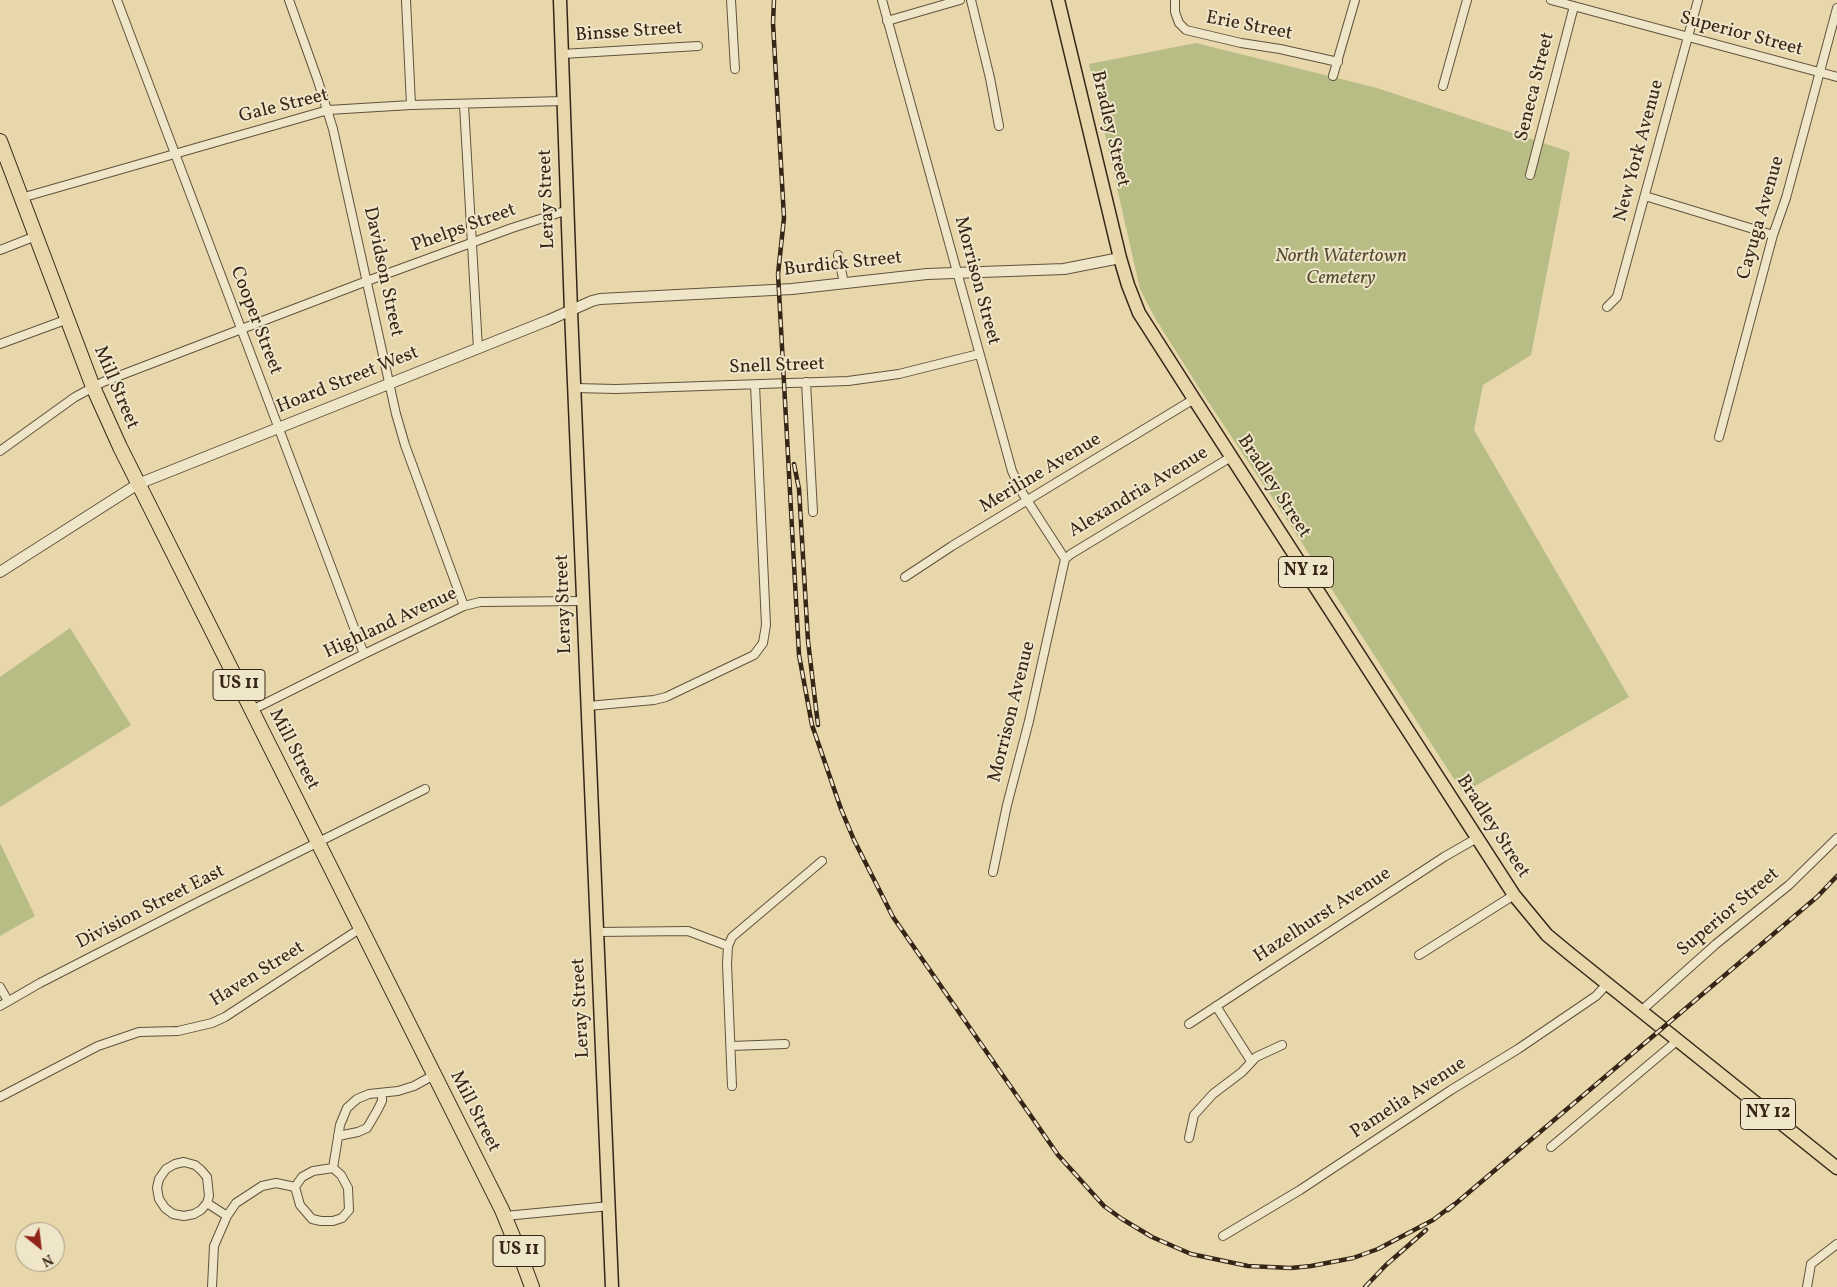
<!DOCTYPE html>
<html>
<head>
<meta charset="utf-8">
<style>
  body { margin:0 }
  #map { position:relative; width:1837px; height:1287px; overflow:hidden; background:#e7d7aa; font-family:Vollkorn,serif }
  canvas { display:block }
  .north { position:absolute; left:15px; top:1222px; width:50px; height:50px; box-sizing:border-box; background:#efe5c8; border:1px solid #a59982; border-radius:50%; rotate:151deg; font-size:14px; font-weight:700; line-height:20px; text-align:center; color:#362618 }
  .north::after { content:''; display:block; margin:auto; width:18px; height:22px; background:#8f2418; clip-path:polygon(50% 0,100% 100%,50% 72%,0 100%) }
</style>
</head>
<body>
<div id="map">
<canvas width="1837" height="1287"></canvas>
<div class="north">N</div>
</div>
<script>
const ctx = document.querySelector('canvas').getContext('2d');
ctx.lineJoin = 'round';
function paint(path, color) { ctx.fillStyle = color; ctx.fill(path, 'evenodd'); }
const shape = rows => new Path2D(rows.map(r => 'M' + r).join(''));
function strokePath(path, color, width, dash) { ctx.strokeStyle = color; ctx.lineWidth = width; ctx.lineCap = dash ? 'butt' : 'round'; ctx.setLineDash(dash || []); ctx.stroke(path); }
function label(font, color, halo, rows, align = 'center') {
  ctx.font = font + ' Vollkorn,serif'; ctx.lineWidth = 4; ctx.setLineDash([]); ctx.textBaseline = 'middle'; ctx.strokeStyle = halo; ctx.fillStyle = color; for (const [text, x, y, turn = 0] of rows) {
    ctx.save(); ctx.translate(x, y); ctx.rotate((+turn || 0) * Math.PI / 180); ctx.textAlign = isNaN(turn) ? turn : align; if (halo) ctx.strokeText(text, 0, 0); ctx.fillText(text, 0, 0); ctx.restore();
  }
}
const green = shape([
  [1196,43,1377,88,1570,152,1531,355,1483,385,1474,430,1629,697,1463,793,1291,526,1201,391,1155,318,1140,289,1089,64],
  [70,628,131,725,0,807,0,677],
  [0,843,35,916,0,936]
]);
const minor = shape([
  [117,0,364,654],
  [289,0,318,81,333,129,396,414,405,445,464,606],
  [406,0,411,105],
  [731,0,735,69],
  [882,0,1012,471,1023,494,1065,559],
  [971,0,990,78,999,126],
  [1175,0,1175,12,1179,23,1186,30,1241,43,1280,49,1338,62],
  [1551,0,1837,77],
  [887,21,960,0],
  [562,54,698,46],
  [1333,76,1355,0],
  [1443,86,1467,0],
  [464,105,478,349],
  [1530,175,1574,6],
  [1645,196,1773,235],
  [21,198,328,110,411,105,564,101],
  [0,250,36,236],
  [838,255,844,283],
  [1607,307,1617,297,1698,0],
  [0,344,68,319],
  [806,382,813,512],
  [575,388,616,389,848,381,899,374,979,354],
  [1719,437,1773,235,1786,198,1837,8],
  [0,451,75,397,103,382,367,281,512,228,568,210],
  [1065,559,1071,554,1231,457],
  [905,577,952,546,1194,399],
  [588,706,654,700,666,697,754,655,763,643,766,625,755,385],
  [252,710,364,654,464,606,480,602,584,601],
  [993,872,1007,805,1029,721,1065,559],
  [597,932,688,931,728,946],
  [1419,955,1514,895],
  [0,987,8,1001],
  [0,1006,40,983,200,901,425,789],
  [1216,1006,1251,1061],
  [1641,1011,1716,944,1789,885,1837,838],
  [1189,1024,1444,857,1477,838],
  [731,1046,785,1044],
  [732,1086,727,964,728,946,732,937,822,861],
  [0,1097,98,1046,139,1032,178,1031,212,1023,225,1017,361,928],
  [338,1136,358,1132,367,1128,377,1111,382,1101,382,1093],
  [1189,1138,1194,1115,1213,1094,1242,1072,1256,1057,1282,1045],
  [1551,1147,1678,1040],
  [295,1187,300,1205,312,1219,321,1221,333,1221,342,1218,349,1210,348,1188,341,1175,333,1168],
  [207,1203,209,1196,207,1177,201,1170,195,1165,184,1162,175,1164,166,1169,159,1179,157,1188,159,1199,165,1208,173,1214,184,1216,194,1214,201,1210,207,1203,227,1216],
  [505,1216,610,1206],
  [1223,1236,1300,1190,1451,1090,1518,1049,1596,996,1607,984],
  [212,1287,214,1246,227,1216,236,1203,262,1186,276,1183,295,1187,302,1177,313,1171,333,1168,340,1125,347,1108,357,1099,369,1094,398,1091,414,1086,434,1075],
  [1807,1287,1811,1264,1837,1244]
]);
const tertiary = shape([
  [0,572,138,484,549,320,592,301,600,299,792,289,927,274,1064,269,1120,258]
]);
const primary = shape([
  [560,0,571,311,612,1287],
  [1058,0,1120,258,1128,285,1139,313,1194,399,1514,895,1547,935,1570,954,1837,1168]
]);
const trunk = shape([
  [0,141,93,387,120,447,502,1210,518,1249,532,1287]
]);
const rail = shape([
  [774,0,773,23,784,218,778,274,799,655,812,725,841,809,854,840,893,917,1058,1155,1104,1206,1122,1219,1152,1237,1191,1254,1248,1266,1291,1268,1311,1266,1353,1258,1378,1249,1433,1220,1453,1205],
  [794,464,799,489,808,641,818,725],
  [1448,1210,1817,897,1837,876],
  [1365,1287,1386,1265,1426,1230]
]);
const shields = [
  [1306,572,55],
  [239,685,52],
  [1768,1114,55],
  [519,1251,52]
];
const shieldNames = [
  ["NY 12",1306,572],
  ["US 11",239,685],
  ["NY 12",1768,1114],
  ["US 11",519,1251]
];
const streetNames = [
  ["Erie Street",1249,27,11],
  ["Binsse Street",629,33,-4],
  ["Superior Street",1741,35,15],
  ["Seneca Street",1536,87,-76],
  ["Gale Street",284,107,-14],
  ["Bradley Street",1109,129,77],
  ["New York Avenue",1640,151,-75],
  ["Leray Street",548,199,-92],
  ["Cayuga Avenue",1762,218,-74],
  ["Phelps Street",464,229,-20],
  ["Burdick Street",843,265,-6],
  ["Davidson Street",382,272,78],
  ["Morrison Street",976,281,75],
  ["Cooper Street",255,321,69],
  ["Snell Street",777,367,-2],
  ["Hoard Street West",348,381,-22],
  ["Mill Street",115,388,67],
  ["Meriline Avenue",1041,474,-31],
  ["Bradley Street",1273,487,57],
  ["Alexandria Avenue",1139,493,-31],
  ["Leray Street",565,604,-92],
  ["Highland Avenue",391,624,-25],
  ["Morrison Avenue",1013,712,-76],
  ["Mill Street",293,750,63],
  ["Bradley Street",1492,827,57],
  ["Division Street East",151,908,-27],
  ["Superior Street",1729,913,-40],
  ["Hazelhurst Avenue",1323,916,-33],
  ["Haven Street",258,975,-32],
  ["Leray Street",582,1008,-93],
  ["Pamelia Avenue",1409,1099,-33],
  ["Mill Street",474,1112,63]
];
const parkNames = [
  ["North Watertown",1341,258],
  ["Cemetery",1341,280]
];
paint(green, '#b8bd86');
strokePath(minor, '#62523c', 10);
strokePath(tertiary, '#62523c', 12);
strokePath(primary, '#362618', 15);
strokePath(trunk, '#362618', 16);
strokePath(minor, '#efe5c8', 8);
strokePath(tertiary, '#efe5c8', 10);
strokePath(primary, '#e7d7aa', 12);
strokePath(trunk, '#e7d7aa', 14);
strokePath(rail, '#362618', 4.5);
strokePath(rail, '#efe5c8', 2.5, [8]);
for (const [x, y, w] of shields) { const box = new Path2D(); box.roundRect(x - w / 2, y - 15.5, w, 31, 4); ctx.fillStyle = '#efe5c8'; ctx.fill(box); strokePath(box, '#362618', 1); }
label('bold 18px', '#362618', null, shieldNames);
label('19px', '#362618', '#efe5c8', streetNames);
label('italic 19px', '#564c34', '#efe5c8', parkNames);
</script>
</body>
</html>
